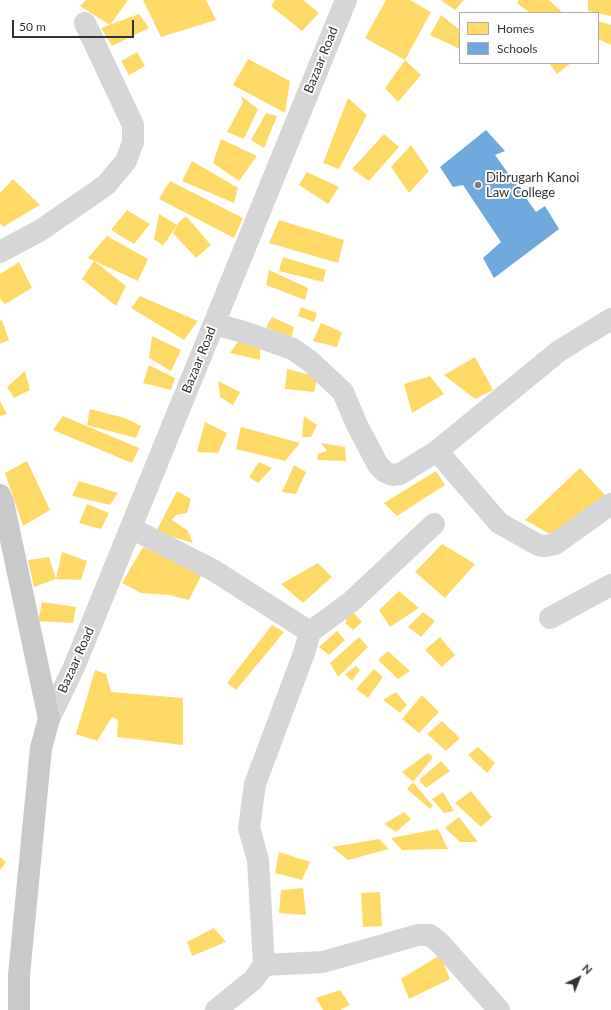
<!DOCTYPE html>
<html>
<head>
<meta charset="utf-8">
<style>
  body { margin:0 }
  #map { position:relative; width:611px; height:1010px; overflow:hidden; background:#fff; font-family:Lato,sans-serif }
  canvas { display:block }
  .legend { position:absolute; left:459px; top:12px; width:140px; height:52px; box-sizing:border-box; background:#fff; border:1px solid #adadad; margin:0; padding:5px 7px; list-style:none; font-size:12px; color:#323232 }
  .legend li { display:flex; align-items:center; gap:8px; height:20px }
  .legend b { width:20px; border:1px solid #adadad }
  .north { position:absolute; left:559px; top:958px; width:40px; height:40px; -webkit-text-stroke:3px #fff; paint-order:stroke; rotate:43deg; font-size:11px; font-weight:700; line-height:16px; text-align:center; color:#323232 }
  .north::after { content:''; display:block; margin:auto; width:14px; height:18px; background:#323232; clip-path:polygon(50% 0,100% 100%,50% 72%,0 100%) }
  .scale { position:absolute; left:12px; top:20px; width:122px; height:18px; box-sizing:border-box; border:2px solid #323232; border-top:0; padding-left:5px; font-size:12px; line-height:14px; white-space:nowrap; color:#323232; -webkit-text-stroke:3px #fff; paint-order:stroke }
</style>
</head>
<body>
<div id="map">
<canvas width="611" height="1010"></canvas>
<ul class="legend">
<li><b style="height:11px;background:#ffd966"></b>Homes</li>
<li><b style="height:11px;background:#6fa8dc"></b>Schools</li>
</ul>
<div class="north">N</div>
<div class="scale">50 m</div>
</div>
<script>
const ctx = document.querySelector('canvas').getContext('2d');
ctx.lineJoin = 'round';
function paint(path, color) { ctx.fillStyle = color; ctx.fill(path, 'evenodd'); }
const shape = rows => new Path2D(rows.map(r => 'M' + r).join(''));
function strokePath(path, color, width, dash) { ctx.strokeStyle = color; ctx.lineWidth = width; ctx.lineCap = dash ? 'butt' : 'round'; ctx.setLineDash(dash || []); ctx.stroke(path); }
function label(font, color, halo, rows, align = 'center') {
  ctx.font = font + ' Lato,sans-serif'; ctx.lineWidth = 4; ctx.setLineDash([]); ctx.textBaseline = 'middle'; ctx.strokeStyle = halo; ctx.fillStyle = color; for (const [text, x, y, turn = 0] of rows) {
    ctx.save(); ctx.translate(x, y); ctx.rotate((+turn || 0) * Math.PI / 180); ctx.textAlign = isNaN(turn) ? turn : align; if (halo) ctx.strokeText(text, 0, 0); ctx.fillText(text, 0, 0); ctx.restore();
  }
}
const homes = shape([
  [86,0,128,0,110,25,80,6],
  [143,0,206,0,216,20,161,37],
  [275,0,303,0,319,13,302,31,271,6],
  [386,0,410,0,431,12,405,60,365,38],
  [443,0,464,0,455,10,442,1],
  [519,0,549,0,561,11,560,13,530,13,517,3],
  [588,0,611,0,611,16,588,11],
  [139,14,149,28,112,46,101,28],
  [441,15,460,30,460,49,430,35],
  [598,21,611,25,611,45,598,39],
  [137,52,145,66,129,75,121,61],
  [248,59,290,81,285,113,233,85],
  [405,60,421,75,398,102,385,88],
  [549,63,571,63,557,74],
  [241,96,258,109,244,139,227,132,243,102],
  [348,98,367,115,339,169,323,163],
  [266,113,277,116,264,148,251,140],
  [384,134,399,147,369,181,352,169],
  [221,139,257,156,239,181,213,163],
  [411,145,429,171,409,193,391,167],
  [192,161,238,188,234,203,182,181],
  [307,172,339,187,328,204,299,185],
  [13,179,40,205,3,227,0,223,0,193],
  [170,181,243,218,234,238,159,199],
  [127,210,150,224,134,244,111,230],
  [159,214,177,225,163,246,154,239],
  [186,216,211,245,196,258,173,233,179,222],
  [279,220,344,240,338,263,269,243],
  [107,236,148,259,138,281,88,258],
  [283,257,326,270,323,282,279,271],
  [94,261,126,286,116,306,82,279],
  [19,262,32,288,5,304,0,299,0,274],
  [269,270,308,288,305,300,266,285],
  [140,296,198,321,184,340,131,308],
  [301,307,317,313,314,322,298,316],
  [272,317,294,327,291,339,266,327],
  [2,320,9,340,0,344,0,321],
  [321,323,342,332,337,347,313,341],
  [244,333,260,344,260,360,230,353],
  [152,336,181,350,171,371,149,358],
  [475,357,493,390,475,399,444,375],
  [149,365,175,378,171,390,143,383],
  [287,369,318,377,314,392,285,389],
  [25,371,30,390,14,398,7,387],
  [430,376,444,394,412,413,404,384],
  [218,381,240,392,233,405,220,397],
  [0,401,7,414,0,416],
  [90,409,125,418,141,426,136,438,87,425],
  [63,416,139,448,132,463,53,430],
  [304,416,317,425,311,437,302,437],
  [205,422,227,433,218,453,197,452],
  [241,427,300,443,285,461,236,449],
  [321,443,345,447,346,461,317,460,318,454,327,451],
  [27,461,50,510,23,526,5,473],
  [259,462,272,468,258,483,249,477],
  [294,465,306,472,296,494,282,492],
  [580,468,605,495,557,538,525,520],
  [436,471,445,485,397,516,384,503],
  [79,481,118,493,110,505,72,496],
  [177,491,191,499,187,513,176,515,172,520,188,531,193,543,156,532],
  [87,504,109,513,101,529,79,523],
  [442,544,475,564,445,598,415,572],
  [143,547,202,574,189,600,169,595,141,593,122,583],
  [62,552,87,561,81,580,56,579],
  [49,557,56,579,34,587,28,560],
  [318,563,332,577,303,603,281,584],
  [399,591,419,608,390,627,379,610],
  [42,602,76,607,73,623,38,621],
  [353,612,362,622,353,630,345,623,347,621,345,619],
  [423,612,435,621,421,637,408,627],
  [272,625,284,632,236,690,227,683],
  [337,631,345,640,329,655,319,647],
  [359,637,368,647,338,677,330,663],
  [440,637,455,655,442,667,425,650],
  [388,651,410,671,398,679,378,660],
  [356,666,360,670,352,681,345,674],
  [374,669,383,677,368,698,356,689],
  [95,670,106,674,111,692,183,698,183,745,117,737,118,720,112,717,97,741,76,734],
  [396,692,407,705,400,713,383,700],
  [422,695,439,712,419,733,402,719],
  [442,721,460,738,446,751,427,734],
  [478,747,495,763,487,773,468,755],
  [428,753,433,757,413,782,402,772],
  [441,761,450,771,426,788,419,780],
  [413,782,433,806,430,809,407,789],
  [471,791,492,817,481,827,455,803],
  [443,792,454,811,444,813,432,799],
  [404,812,411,819,396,832,384,824],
  [459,817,478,842,460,842,445,828],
  [438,829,448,849,402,850,391,838],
  [379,839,389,849,348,860,332,847],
  [279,852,310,862,302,880,275,873],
  [0,857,6,862,0,870],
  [303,888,306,915,279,913,281,890],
  [380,892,382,926,363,927,361,893],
  [214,928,226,942,192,956,187,942],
  [440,955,450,979,409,999,401,979],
  [340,990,350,1005,340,1010,323,1010,316,998]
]);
const schools = shape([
  [486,130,505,151,495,155,536,212,545,206,559,229,494,278,483,258,501,242,463,185,453,187,440,167]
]);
const minor = shape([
  [0,252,41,230,106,185,126,161,133,142,133,125,85,23],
  [214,324,244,332,293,349,311,362,343,392,356,423,378,465,385,472,392,475,400,474,437,451,559,351,611,319],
  [437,451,499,523,538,545,545,546,555,544,611,504],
  [434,524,352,601,310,632,304,653,255,784,249,828,258,860,264,965,323,962,418,935,430,935,441,944,499,1010],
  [131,528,213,570,310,632],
  [550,618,611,585],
  [49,719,74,667,346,0],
  [216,1010,253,980,264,965]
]);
const major = shape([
  [0,495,3,502,49,719,41,748,19,975,19,1010]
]);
const markers = [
  [478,185,4,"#7a7a7a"]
];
const streetNames = [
  ["Bazaar Road",321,60,-68],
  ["Bazaar Road",199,360,-68],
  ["Bazaar Road",76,660,-66]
];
const poiNames = [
  ["Dibrugarh Kanoi",486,178],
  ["Law College",486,193]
];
paint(homes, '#ffd966');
paint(schools, '#6fa8dc');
strokePath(minor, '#d6d6d6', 22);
strokePath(major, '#c9c9c9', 22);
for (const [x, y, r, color] of markers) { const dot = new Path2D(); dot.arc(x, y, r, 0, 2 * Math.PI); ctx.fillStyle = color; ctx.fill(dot); strokePath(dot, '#fff', 1.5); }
label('13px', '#323232', '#fff', streetNames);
label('13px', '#323232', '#fff', poiNames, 'left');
</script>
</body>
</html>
